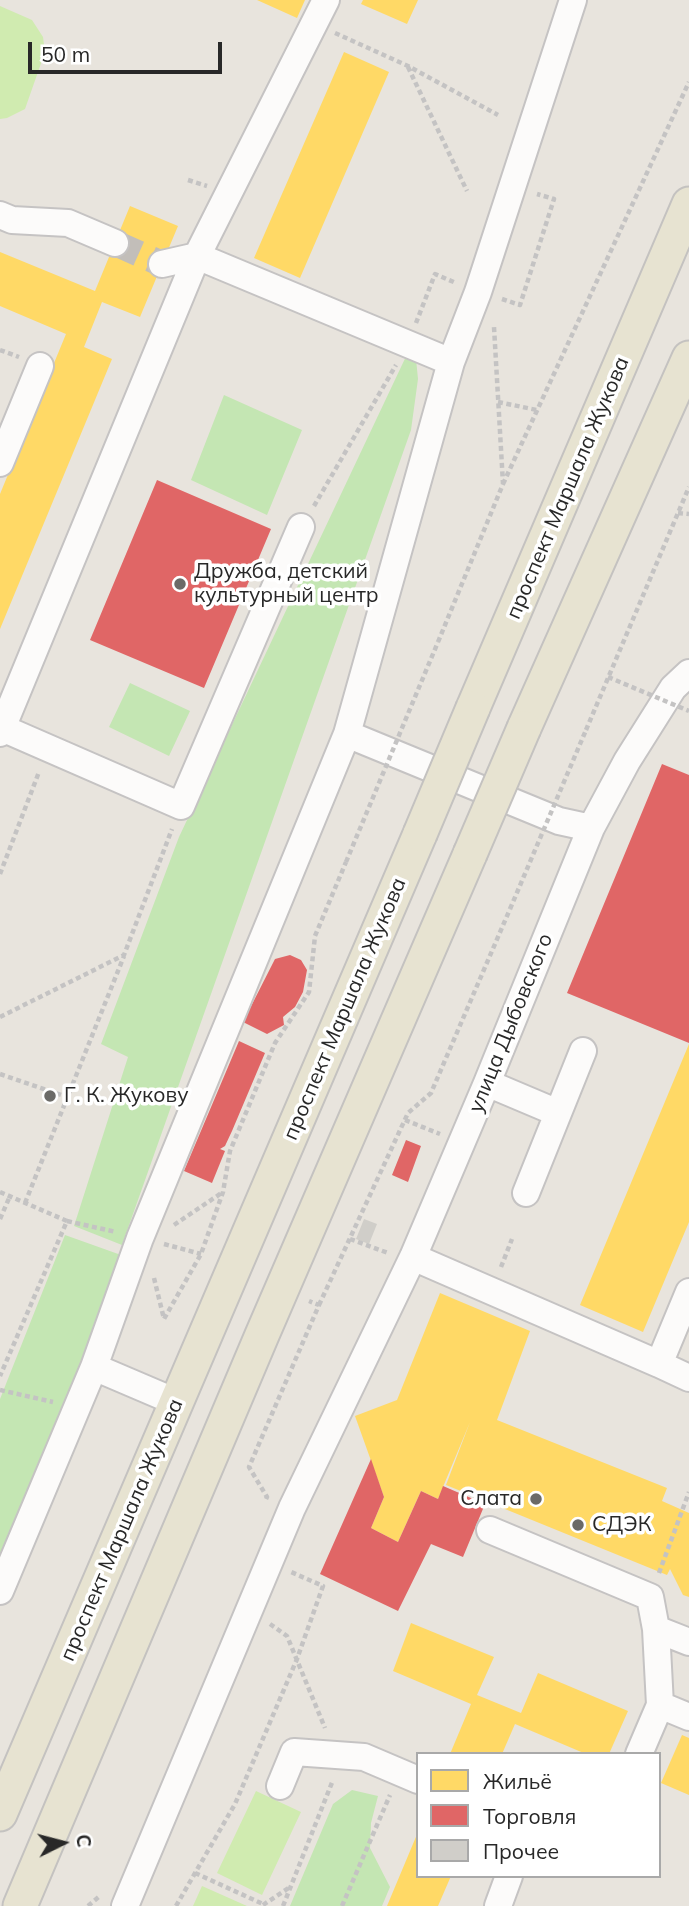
<!DOCTYPE html>
<html>
<head>
<meta charset="utf-8">
<style>
  body { margin:0 }
  #map { position:relative; width:689px; height:1906px; overflow:hidden; background:#e8e4dd; font-family:Mulish,sans-serif }
  canvas { display:block }
  .legend { position:absolute; left:416px; top:1752px; width:245px; height:126px; box-sizing:border-box; background:#fff; border:2px solid #a9a9a9; margin:0; padding:9px 12px; list-style:none; font-size:21px; color:#282828 }
  .legend li { display:flex; align-items:center; gap:14px; height:35px }
  .legend b { width:35px; border:2px solid #a9a9a9 }
  .north { position:absolute; left:28px; top:1808px; width:70px; height:70px; -webkit-text-stroke:5px #fff; paint-order:stroke; rotate:84deg; font-size:19px; font-weight:700; line-height:28px; text-align:center; color:#282828 }
  .north::after { content:''; display:block; margin:auto; width:24px; height:32px; background:#282828; clip-path:polygon(50% 0,100% 100%,50% 72%,0 100%) }
  .scale { position:absolute; left:28px; top:42px; width:194px; height:32px; box-sizing:border-box; border:4px solid #282828; border-top:0; padding-left:9px; font-size:21px; line-height:24px; white-space:nowrap; color:#282828; -webkit-text-stroke:5px #fff; paint-order:stroke }
</style>
</head>
<body>
<div id="map">
<canvas width="689" height="1906"></canvas>
<ul class="legend">
<li><b style="height:19px;background:#ffd966"></b>Жильё</li>
<li><b style="height:19px;background:#e06666"></b>Торговля</li>
<li><b style="height:19px;background:#d0cec9"></b>Прочее</li>
</ul>
<div class="north">С</div>
<div class="scale">50 m</div>
</div>
<script>
const ctx = document.querySelector('canvas').getContext('2d');
ctx.lineJoin = 'round';
function paint(path, color) { ctx.fillStyle = color; ctx.fill(path, 'evenodd'); }
const shape = rows => new Path2D(rows.map(r => 'M' + r).join(''));
function strokePath(path, color, width, dash) { ctx.strokeStyle = color; ctx.lineWidth = width; ctx.lineCap = dash ? 'butt' : 'round'; ctx.setLineDash(dash || []); ctx.stroke(path); }
function label(font, color, halo, rows, align = 'center') {
  ctx.font = font + ' Mulish,sans-serif'; ctx.lineWidth = 7; ctx.setLineDash([]); ctx.textBaseline = 'middle'; ctx.strokeStyle = halo; ctx.fillStyle = color; for (const [text, x, y, turn = 0] of rows) {
    ctx.save(); ctx.translate(x, y); ctx.rotate((+turn || 0) * Math.PI / 180); ctx.textAlign = isNaN(turn) ? turn : align; if (halo) ctx.strokeText(text, 0, 0); ctx.fillText(text, 0, 0); ctx.restore();
  }
}
const green = shape([
  [410,348,416,359,418,379,411,430,122,1245,74,1226,128,1057,101,1044,179,837],
  [224,395,302,430,267,515,191,480],
  [130,683,190,711,169,756,109,727],
  [65,1235,121,1255,87,1354,0,1554,0,1399],
  [352,1790,378,1796,371,1823,370,1848,390,1887,382,1906,290,1906,333,1804]
]);
const pitch = shape([
  [0,6,32,20,43,37,45,52,25,109,7,118,0,119],
  [256,1791,301,1812,262,1895,217,1873],
  [202,1886,247,1906,193,1906]
]);
const homes = shape([
  [257,0,305,0,297,18],
  [363,0,418,0,407,24,361,4],
  [344,52,389,72,300,278,254,258],
  [130,206,178,226,140,317,102,302,84,347,112,359,0,629,0,494,66,334,0,306,0,252,95,291],
  [689,1044,689,1222,643,1332,580,1305],
  [440,1293,530,1331,497,1420,667,1488,662,1501,689,1513,689,1597,683,1595,670,1569,667,1575,446,1485,470,1422,438,1499,421,1491,398,1542,371,1528,384,1497,355,1416,397,1400],
  [411,1623,494,1657,477,1695,521,1713,538,1673,628,1711,609,1754,586,1754,515,1724,502,1754,450,1754,471,1704,393,1671],
  [682,1735,689,1738,689,1795,661,1783],
  [418,1832,418,1876,451,1876,438,1906,387,1906]
]);
const shops = shape([
  [157,480,271,529,204,688,90,640],
  [662,764,689,775,689,1043,567,993],
  [290,955,301,960,307,970,303,992,295,1007,283,1017,284,1025,267,1034,243,1022,275,959],
  [239,1041,265,1053,232,1131,225,1146,220,1149,225,1151,212,1183,184,1171],
  [406,1140,421,1146,408,1182,392,1175],
  [371,1459,384,1497,371,1528,398,1542,421,1491,438,1499,443,1486,485,1504,463,1557,431,1544,398,1611,320,1574]
]);
const building = shape([
  [364,1219,377,1224,369,1244,356,1239]
]);
const minorTunnel = shape([
  [115,243,162,264]
]);
const path = shape([
  [335,33,408,66,498,115],
  [408,67,467,191],
  [188,180,207,186],
  [502,299,520,305,554,199,537,194],
  [416,323,435,274,456,283],
  [0,350,19,357],
  [498,402,537,410],
  [503,484,689,82],
  [314,506,396,365],
  [678,513,689,514],
  [438,642,503,484,494,327],
  [586,730,689,487],
  [0,874,39,772],
  [0,1017,124,955,172,829],
  [0,1074,67,1097],
  [405,1120,440,1134],
  [0,1192,67,1221,0,1376],
  [25,1203,124,956],
  [0,1219,10,1196],
  [67,1221,116,1232],
  [174,1225,223,1192],
  [350,1239,388,1253],
  [164,1244,201,1254],
  [501,1267,512,1239],
  [154,1278,164,1319,201,1254,223,1192,230,1151,275,1043,309,992,315,936,346,862],
  [319,1305,408,1113,431,1093,510,909],
  [0,1390,53,1402],
  [266,1499,267,1497,249,1467,319,1305,309,1301],
  [659,1573,689,1492],
  [270,1624,287,1636,325,1728],
  [195,1873,263,1904],
  [263,1905,290,1887],
  [88,1906,101,1895],
  [176,1906,235,1804,297,1659,323,1586,291,1572],
  [283,1906,333,1780],
  [342,1906,390,1795]
]);
const minor = shape([
  [0,215,12,220,68,223,115,243],
  [162,264,197,256,326,0],
  [0,463,40,366],
  [2,728,181,806,301,527],
  [0,733,197,256,451,362],
  [347,734,559,821,591,828],
  [487,1083,558,1113],
  [526,1193,583,1051],
  [413,1257,659,1364,689,1292],
  [659,1364,689,1378],
  [94,1367,176,1402],
  [490,1530,650,1597,656,1629,689,1642],
  [0,1591,94,1367,140,1238,347,734,451,362,478,292,573,0],
  [656,1629,660,1705],
  [639,1754,660,1705,689,1717],
  [280,1786,294,1752,364,1757,418,1780],
  [125,1906,292,1508,413,1257,487,1083,591,828,627,761,673,688,689,673],
  [498,1906,509,1876]
]);
const major = shape([
  [473,708,689,204],
  [524,728,689,358],
  [0,1814,420,834],
  [20,1906,262,1335,470,854]
]);
const pathBridge = shape([
  [608,677,689,711],
  [346,862,438,642],
  [510,909,586,730]
]);
const majorBridge = shape([
  [420,834,473,708],
  [470,854,524,728]
]);
const markers = [
  [180,584,7,"#6b6a67"],
  [50,1096,7,"#6b6a67"],
  [536,1499,7,"#6b6a67"],
  [578,1525,7,"#6b6a67"]
];
const streetNames = [
  ["проспект Маршала Жукова",568,488,-67],
  ["проспект Маршала Жукова",345,1009,-67],
  ["улица Дыбовского",511,1023,-68],
  ["проспект Маршала Жукова",122,1530,-67]
];
const poiNames = [
  ["Дружба, детский",194,572],
  ["культурный центр",194,596],
  ["Г. К. Жукову",64,1096],
  ["Слата",522,1499,"right"],
  ["СДЭК",592,1525]
];
paint(green, '#c4e6b3');
paint(pitch, '#d0ebb0');
paint(homes, '#ffd966');
paint(shops, '#e06666');
paint(building, '#d0cec9');
strokePath(minorTunnel, '#c2beb9', 26, [26, 13]);
strokePath(minor, '#c5c3c3', 30);
strokePath(major, '#c4c2c0', 37);
strokePath(path, '#c4c3c3', 4.5, [5, 3.5]);
strokePath(minor, '#fcfbfa', 26);
strokePath(major, '#e7e3d1', 33);
strokePath(majorBridge, '#c4c2c0', 37, []);
strokePath(pathBridge, '#c4c3c3', 4.5, [5, 3.5]);
strokePath(majorBridge, '#e7e3d1', 33);
for (const [x, y, r, color] of markers) { const dot = new Path2D(); dot.arc(x, y, r, 0, 2 * Math.PI); ctx.fillStyle = color; ctx.fill(dot); strokePath(dot, '#fff', 2.5); }
label('21px', '#282828', '#fff', streetNames);
label('21px', '#282828', '#fff', poiNames, 'left');
</script>
</body>
</html>
